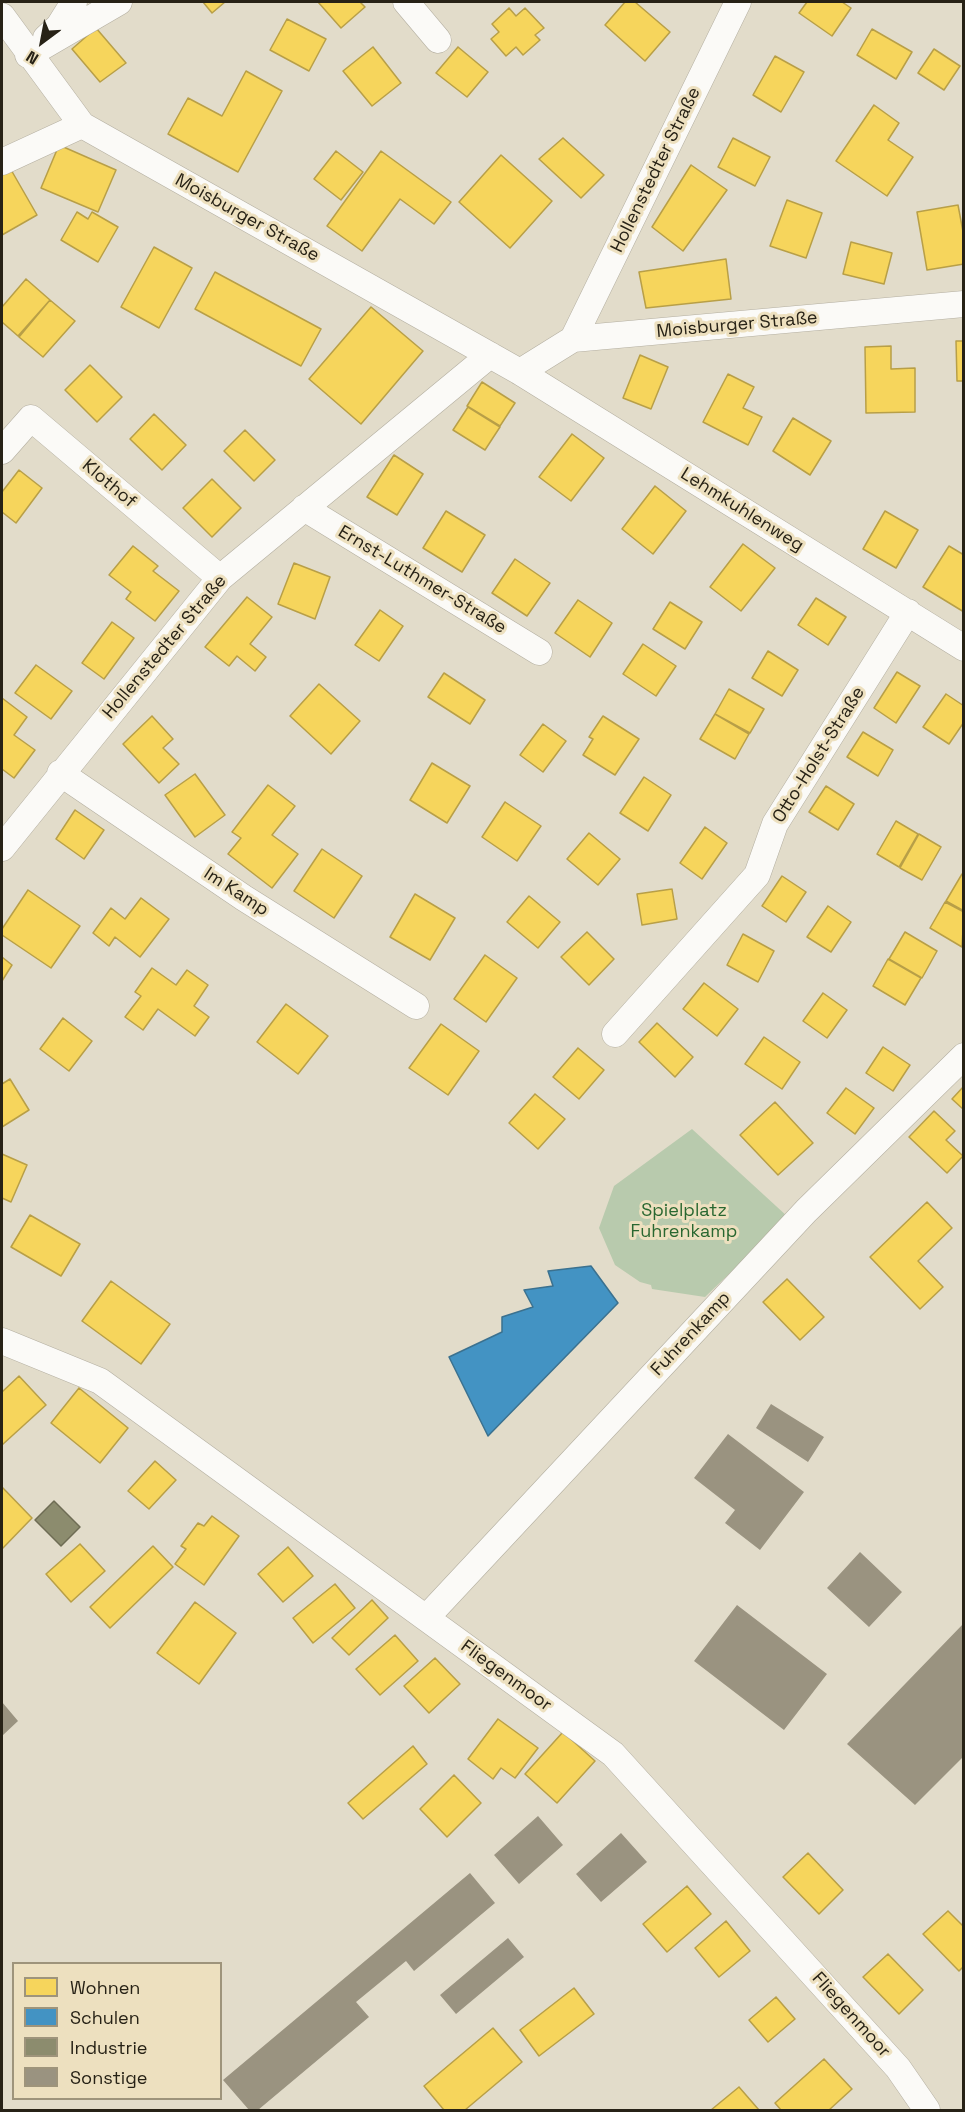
<!DOCTYPE html>
<html>
<head>
<meta charset="utf-8">
<style>
  body { margin:0 }
  #map { position:relative; width:965px; height:2112px; overflow:hidden; background:#e2dcca; font-family:"Space Grotesk",sans-serif }
  canvas { display:block }
  .frame { position:absolute; inset:0; border:3px solid #272216; pointer-events:none }
  .legend { position:absolute; left:12px; top:1962px; width:210px; height:138px; box-sizing:border-box; background:#ede0bf; border:2px solid #9e947b; margin:0; padding:8px 10px; list-style:none; font-size:18px; color:#272216 }
  .legend li { display:flex; align-items:center; gap:12px; height:30px }
  .legend b { width:30px; border:2px solid #9e947b }
  .north { position:absolute; left:12px; top:12px; width:60px; height:60px; -webkit-text-stroke:4px #ede0bf; paint-order:stroke; rotate:212deg; font-size:16px; font-weight:700; line-height:24px; text-align:center; color:#272216 }
  .north::after { content:''; display:block; margin:auto; width:21px; height:27px; background:#272216; clip-path:polygon(50% 0,100% 100%,50% 72%,0 100%) }
</style>
</head>
<body>
<div id="map">
<canvas width="965" height="2112"></canvas>
<div class="frame"></div>
<ul class="legend">
<li><b style="height:16px;background:#f6d55c"></b>Wohnen</li>
<li><b style="height:16px;background:#4393c3"></b>Schulen</li>
<li><b style="height:16px;background:#8c8c6e"></b>Industrie</li>
<li><b style="height:16px;background:#9a9380"></b>Sonstige</li>
</ul>
<div class="north">N</div>
</div>
<script>
const ctx = document.querySelector('canvas').getContext('2d');
ctx.lineJoin = 'round';
function paint(path, color) { ctx.fillStyle = color; ctx.fill(path, 'evenodd'); }
const shape = rows => new Path2D(rows.map(r => 'M' + r).join(''));
function strokePath(path, color, width, dash) { ctx.strokeStyle = color; ctx.lineWidth = width; ctx.lineCap = dash ? 'butt' : 'round'; ctx.setLineDash(dash || []); ctx.stroke(path); }
function label(font, color, halo, rows, align = 'center') {
  ctx.font = font + ' "Space Grotesk",sans-serif'; ctx.lineWidth = 6; ctx.setLineDash([]); ctx.textBaseline = 'middle'; ctx.strokeStyle = halo; ctx.fillStyle = color; for (const [text, x, y, turn = 0] of rows) {
    ctx.save(); ctx.translate(x, y); ctx.rotate((+turn || 0) * Math.PI / 180); ctx.textAlign = isNaN(turn) ? turn : align; if (halo) ctx.strokeText(text, 0, 0); ctx.fillText(text, 0, 0); ctx.restore();
  }
}
const green = shape([
  [692,1129,788,1217,705,1297,652,1289,651,1285,640,1282,615,1265,599,1228,614,1186]
]);
const homes = shape([
  [203,2,225,2,212,13,203,2],
  [318,2,360,2,365,7,341,28,318,2],
  [625,2,635,2,670,32,645,61,605,25,625,2],
  [807,2,842,2,851,8,832,36,799,13,807,2],
  [509,8,516,16,525,8,544,28,535,35,540,40,523,55,516,47,506,56,491,39,499,32,492,24,509,8],
  [287,19,326,39,309,71,270,50,287,19],
  [96,28,126,63,100,82,72,49,96,28],
  [872,29,912,52,896,79,857,55,872,29],
  [373,47,401,83,372,106,343,71,373,47],
  [458,47,488,72,467,97,436,73,458,47],
  [934,49,960,66,944,90,918,73,934,49],
  [775,56,804,72,781,112,753,95,775,56],
  [246,71,282,91,238,172,168,134,188,98,222,116,246,71],
  [874,105,899,123,888,140,913,157,887,196,836,161,874,105],
  [563,138,604,175,581,198,539,159,563,138],
  [733,138,770,157,755,186,718,167,733,138],
  [59,145,116,170,98,212,41,188,59,145],
  [336,151,363,172,341,200,314,179,336,151],
  [381,151,451,202,434,224,400,199,362,251,327,226,381,151],
  [501,155,552,201,510,248,459,202,501,155],
  [691,165,727,190,683,251,652,227,691,165],
  [10,168,37,215,2,235,2,173,10,168],
  [787,200,822,213,806,258,770,246,787,200],
  [958,205,964,237,964,264,927,270,917,212,958,205],
  [77,212,88,219,92,212,118,227,98,262,61,240,77,212],
  [851,242,892,253,884,284,843,274,851,242],
  [154,247,192,268,159,328,121,307,154,247],
  [726,259,731,299,646,308,639,272,726,259],
  [215,272,321,329,301,366,195,309,215,272],
  [26,279,50,300,18,336,2,322,2,307,26,279],
  [50,300,75,321,43,357,19,337,50,300],
  [371,307,423,351,361,424,309,379,371,307],
  [956,341,964,341,964,381,957,381,956,341],
  [891,346,891,369,915,368,915,412,866,413,865,347,891,346],
  [640,355,668,367,651,409,623,398,640,355],
  [90,365,122,397,97,422,65,390,90,365],
  [728,374,754,387,743,408,762,417,748,445,703,422,728,374],
  [482,382,515,403,500,426,467,406,482,382],
  [468,407,500,427,485,450,453,430,468,407],
  [154,414,186,445,162,470,130,439,154,414],
  [793,418,831,441,810,475,773,451,793,418],
  [245,430,275,460,254,481,224,451,245,430],
  [572,434,604,458,571,501,539,477,572,434],
  [394,455,423,474,397,515,367,497,394,455],
  [19,470,42,488,16,523,2,512,2,492,19,470],
  [212,479,241,508,212,537,183,508,212,479],
  [655,486,686,511,653,554,622,529,655,486],
  [446,511,485,535,462,572,423,548,446,511],
  [885,511,918,530,896,568,863,549,885,511],
  [743,544,775,568,741,611,710,587,743,544],
  [133,546,158,566,153,571,179,591,155,621,126,599,131,592,109,575,133,546],
  [949,546,964,555,964,612,923,587,949,546],
  [515,559,550,583,527,616,492,593,515,559],
  [294,563,330,577,315,619,278,604,294,563],
  [247,597,272,617,250,644,266,657,255,671,237,656,229,666,205,647,247,597],
  [816,598,846,617,828,645,798,625,816,598],
  [578,600,612,623,590,657,555,633,578,600],
  [670,602,702,622,685,649,653,629,670,602],
  [380,610,403,626,379,661,355,645,380,610],
  [112,622,134,638,104,679,82,663,112,622],
  [643,644,676,666,656,696,623,674,643,644],
  [768,651,798,670,782,696,752,678,768,651],
  [36,665,72,691,51,719,15,693,36,665],
  [897,672,920,686,896,723,874,708,897,672],
  [444,673,485,700,470,724,428,697,444,673],
  [319,684,360,721,331,754,290,716,319,684],
  [729,689,764,709,750,733,715,714,729,689],
  [946,694,964,706,964,722,949,744,923,727,946,694],
  [2,698,27,717,14,735,35,750,14,778,2,769,2,698],
  [715,714,749,734,735,759,700,739,715,714],
  [152,716,173,739,163,748,179,764,159,783,123,744,152,716],
  [603,716,639,739,615,775,583,755,593,739,589,737,603,716],
  [543,724,566,741,543,772,520,755,543,724],
  [863,732,893,750,878,776,847,757,863,732],
  [432,763,470,786,447,823,410,800,432,763],
  [195,774,225,815,195,837,165,795,195,774],
  [644,777,671,795,648,831,620,813,644,777],
  [268,785,295,806,272,835,298,854,272,888,228,854,241,838,232,832,268,785],
  [826,786,854,804,838,830,809,812,826,786],
  [505,802,541,826,517,861,482,837,505,802],
  [75,810,104,830,84,859,56,839,75,810],
  [896,821,918,834,899,867,877,854,896,821],
  [705,827,727,843,702,879,680,863,705,827],
  [589,833,620,859,598,885,567,859,589,833],
  [919,834,941,847,922,880,900,868,919,834],
  [322,849,362,876,334,918,294,891,322,849],
  [962,874,964,875,964,911,946,901,962,874],
  [782,876,806,892,786,922,762,906,782,876],
  [672,889,677,919,642,925,637,894,672,889],
  [28,890,80,926,51,968,2,935,2,929,28,890],
  [415,894,455,918,430,960,390,937,415,894],
  [529,896,560,922,538,948,507,922,529,896],
  [141,898,169,919,140,957,115,937,109,946,93,933,111,908,125,919,141,898],
  [945,902,964,912,962,947,930,928,945,902],
  [828,906,851,922,831,952,807,937,828,906],
  [587,932,614,959,589,985,561,957,587,932],
  [905,932,937,951,922,978,889,959,905,932],
  [743,934,774,951,758,982,727,965,743,934],
  [485,955,517,978,486,1022,454,999,485,955],
  [2,957,12,965,2,981,2,957],
  [888,959,921,978,905,1005,873,986,888,959],
  [152,968,176,985,187,970,208,985,194,1006,209,1017,195,1036,158,1009,143,1030,125,1017,141,996,135,992,152,968],
  [704,983,738,1009,717,1036,683,1009,704,983],
  [823,993,847,1010,827,1038,803,1021,823,993],
  [286,1004,328,1036,298,1074,257,1042,286,1004],
  [63,1018,92,1041,69,1071,40,1049,63,1018],
  [657,1023,693,1057,675,1077,639,1042,657,1023],
  [441,1024,479,1051,448,1095,409,1068,441,1024],
  [764,1037,800,1062,782,1089,745,1064,764,1037],
  [883,1047,910,1065,893,1091,866,1073,883,1047],
  [578,1048,604,1070,579,1099,553,1077,578,1048],
  [10,1079,29,1110,2,1127,2,1084,10,1079],
  [964,1086,964,1110,952,1099,964,1086],
  [846,1088,874,1108,855,1134,827,1113,846,1088],
  [535,1094,565,1119,538,1149,509,1123,535,1094],
  [775,1102,813,1143,778,1175,740,1135,775,1102],
  [934,1111,955,1131,946,1140,963,1156,947,1173,909,1137,934,1111],
  [2,1154,27,1165,11,1202,2,1198,2,1154],
  [927,1202,952,1228,918,1261,943,1287,920,1309,870,1257,927,1202],
  [30,1215,80,1244,61,1276,11,1247,30,1215],
  [787,1279,824,1317,800,1340,763,1302,787,1279],
  [111,1281,170,1324,141,1364,82,1321,111,1281],
  [19,1376,46,1405,2,1445,2,1392,19,1376],
  [79,1388,128,1428,100,1463,51,1423,79,1388],
  [155,1461,176,1480,149,1509,128,1491,155,1461],
  [2,1487,32,1518,2,1549,2,1487],
  [212,1516,239,1536,204,1585,175,1564,186,1549,181,1546,198,1523,204,1526,212,1516],
  [80,1544,105,1571,71,1602,46,1574,80,1544],
  [153,1546,173,1567,110,1628,90,1607,153,1546],
  [288,1547,313,1576,283,1602,258,1574,288,1547],
  [335,1584,355,1608,313,1643,293,1618,335,1584],
  [372,1600,388,1618,349,1655,332,1638,372,1600],
  [195,1602,236,1633,199,1684,157,1653,195,1602],
  [395,1635,418,1661,380,1695,356,1669,395,1635],
  [435,1658,460,1684,429,1713,404,1686,435,1658],
  [498,1719,538,1748,515,1778,501,1768,493,1779,468,1759,498,1719],
  [563,1732,595,1761,557,1803,525,1774,563,1732],
  [413,1746,427,1764,363,1819,348,1803,413,1746],
  [454,1775,481,1803,447,1837,420,1809,454,1775],
  [808,1853,843,1890,819,1914,783,1877,808,1853],
  [687,1886,711,1914,667,1952,643,1924,687,1886],
  [948,1911,964,1927,964,1966,959,1971,923,1934,948,1911],
  [726,1921,750,1951,719,1977,695,1948,726,1921],
  [888,1954,923,1990,899,2014,863,1977,888,1954],
  [574,1988,594,2014,539,2056,520,2030,574,1988],
  [776,1997,795,2019,768,2042,749,2020,776,1997],
  [493,2028,522,2062,465,2110,444,2110,424,2086,493,2028],
  [824,2059,852,2089,829,2110,781,2110,775,2103,824,2059],
  [739,2087,759,2110,711,2110,739,2087]
]);
const schools = shape([
  [591,1266,618,1303,488,1436,449,1357,502,1332,502,1317,533,1307,524,1290,553,1286,548,1271,591,1266]
]);
const industry = shape([
  [54,1501,80,1527,61,1546,35,1520,54,1501]
]);
const building = shape([
  [771,1404,824,1437,808,1462,756,1428],
  [728,1434,804,1492,760,1550,725,1523,735,1510,694,1478],
  [860,1552,902,1592,869,1627,827,1588],
  [737,1605,827,1674,784,1730,694,1661],
  [964,1623,964,1756,915,1805,847,1744],
  [2,1702,18,1721,2,1736],
  [538,1816,563,1845,519,1884,494,1855],
  [621,1833,647,1862,601,1902,576,1874],
  [470,1873,495,1903,414,1971,406,1961,356,2002,369,2017,258,2110,249,2110,223,2080],
  [508,1938,524,1957,456,2014,440,1995]
]);
const minor = shape([
  [406,2,438,40],
  [2,16,82,125,520,372,964,648],
  [46,38,59,26,74,2],
  [28,55,119,2],
  [2,162,82,125],
  [573,339,738,2],
  [520,372,573,339,964,304],
  [2,451,31,418,220,578],
  [304,508,539,652],
  [60,773,244,898,416,1006],
  [2,848,220,578,490,355],
  [615,1034,757,875,775,824,908,612],
  [2,1341,100,1381,613,1754,898,2068,927,2110],
  [426,1618,806,1211,964,1056]
]);
const streetNames = [
  ["Hollenstedter Straße",656,170,-64],
  ["Moisburger Straße",247,218,29],
  ["Moisburger Straße",737,325,-5],
  ["Klothof",109,484,40],
  ["Lehmkuhlenweg",742,510,32],
  ["Ernst-Luthmer-Straße",422,580,31],
  ["Hollenstedter Straße",165,647,-50],
  ["Otto-Holst-Straße",819,755,-58],
  ["Im Kamp",236,892,33],
  ["Fuhrenkamp",691,1334,-47],
  ["Fliegenmoor",506,1676,36],
  ["Fliegenmoor",851,2015,48]
];
const parkNames = [
  ["Spielplatz",684,1211],
  ["Fuhrenkamp",684,1232]
];
paint(green, '#b8caad');
paint(homes, '#f6d55c');
strokePath(homes, '#b89f47', 1.5);
paint(schools, '#4393c3');
strokePath(schools, '#3b718f', 1.5);
paint(industry, '#8c8c6e');
strokePath(industry, '#6e6c54', 1.5);
paint(building, '#9a9380');
strokePath(minor, '#b3aea0', 27);
strokePath(minor, '#fbfaf7', 26);
label('18px', '#272216', '#ede0bf', streetNames);
label('18px', '#296730', '#ede0bf', parkNames);
</script>
</body>
</html>
